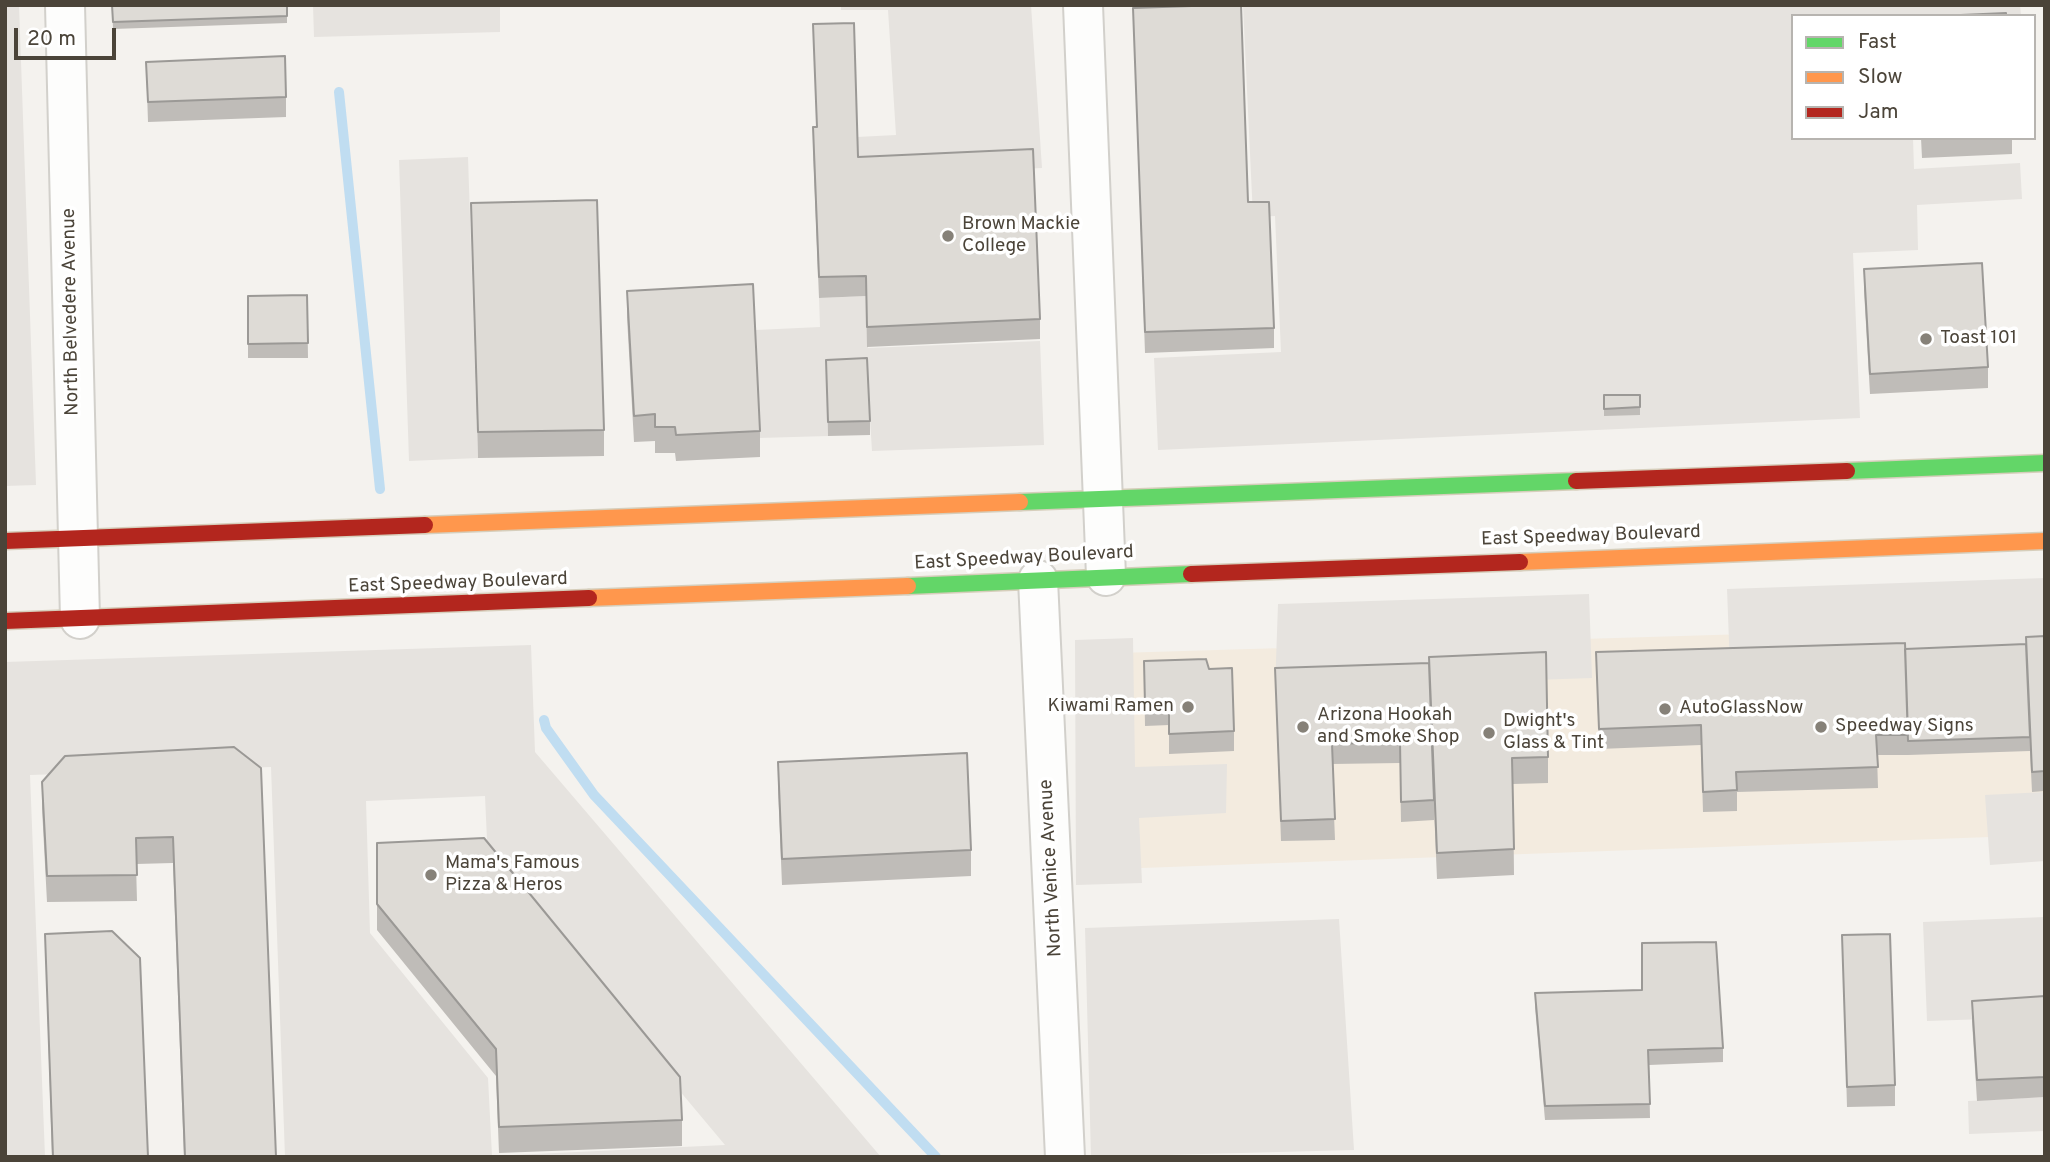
<!DOCTYPE html>
<html>
<head>
<meta charset="utf-8">
<style>
  body { margin:0 }
  #map { position:relative; width:2050px; height:1162px; overflow:hidden; background:#f4f2ee; font-family:Overpass,sans-serif }
  canvas { display:block }
  .frame { position:absolute; inset:0; border:7px solid #4b4439; pointer-events:none }
  .legend { position:absolute; left:1791px; top:14px; width:245px; height:126px; box-sizing:border-box; background:#fff; border:2px solid #b7b4b0; margin:0; padding:9px 12px; list-style:none; font-size:21px; color:#4b4439 }
  .legend li { display:flex; align-items:center; gap:14px; height:35px }
  .legend b { width:35px; border:2px solid #b7b4b0 }
  .scale { position:absolute; left:14px; top:28px; width:102px; height:32px; box-sizing:border-box; border:4px solid #4b4439; border-top:0; padding-left:9px; font-size:21px; line-height:24px; white-space:nowrap; color:#4b4439; -webkit-text-stroke:5px #fff; paint-order:stroke }
</style>
</head>
<body>
<div id="map">
<canvas width="2050" height="1162"></canvas>
<div class="frame"></div>
<ul class="legend">
<li><b style="height:9px;background:#63d668"></b>Fast</li>
<li><b style="height:9px;background:#ff974d"></b>Slow</li>
<li><b style="height:9px;background:#b3261e"></b>Jam</li>
</ul>
<div class="scale">20 m</div>
</div>
<script>
const ctx = document.querySelector('canvas').getContext('2d');
ctx.lineJoin = 'round';
function paint(path, color) { ctx.fillStyle = color; ctx.fill(path, 'evenodd'); }
const shape = rows => new Path2D(rows.map(r => 'M' + r).join(''));
function strokePath(path, color, width, dash) { ctx.strokeStyle = color; ctx.lineWidth = width; ctx.lineCap = dash ? 'butt' : 'round'; ctx.setLineDash(dash || []); ctx.stroke(path); }
function label(font, color, halo, rows, align = 'center') {
  ctx.font = font + ' Overpass,sans-serif'; ctx.lineWidth = 7; ctx.setLineDash([]); ctx.textBaseline = 'middle'; ctx.strokeStyle = halo; ctx.fillStyle = color; for (const [text, x, y, turn = 0] of rows) {
    ctx.save(); ctx.translate(x, y); ctx.rotate((+turn || 0) * Math.PI / 180); ctx.textAlign = isNaN(turn) ? turn : align; if (halo) ctx.strokeText(text, 0, 0); ctx.fillText(text, 0, 0); ctx.restore();
  }
}
const commercial = shape([
  [2045,625,2045,835,1087,870,1085,654]
]);
const parking = shape([
  [5,5,19,5,36,485,5,486],
  [313,5,500,5,500,32,314,37],
  [841,5,1031,5,1042,168,858,177,857,137,896,135,888,10,841,10],
  [1243,5,2020,5,2021,16,1793,16,1793,138,1913,138,1914,169,2020,163,2022,199,1917,205,1918,250,1853,253,1860,418,1158,450,1154,358,1281,352,1275,216,1253,217],
  [468,157,478,458,409,461,399,160],
  [866,296,868,348,1040,341,1044,445,872,451,867,372,826,374,828,436,759,438,756,330,820,327,819,298],
  [2045,578,2045,658,1730,668,1727,589],
  [1589,594,1592,678,1275,689,1278,604],
  [1133,638,1135,767,1227,764,1226,813,1139,818,1142,883,1076,885,1075,640],
  [531,645,535,752,881,1157,285,1157,271,767,30,775,45,1157,5,1157,5,662],
  [485,796,488,862,725,1145,492,1156,488,1078,370,933,366,801],
  [2045,792,2045,861,1990,865,1985,795],
  [2045,917,2045,1017,1927,1021,1923,922],
  [1339,919,1354,1150,1091,1157,1085,928],
  [2045,1097,2045,1131,1969,1134,1968,1101]
]);
const stream = shape([
  [339,92,380,489],
  [544,720,546,728,594,795,936,1157]
]);
const street = shape([
  [65,5,80,619],
  [1083,5,1106,576],
  [1038,580,1065,1157]
]);
const fast = shape([
  [1847,471,2045,463],
  [1020,502,1576,481],
  [908,586,1191,574]
]);
const slow = shape([
  [425,525,1020,502],
  [1520,562,2045,541],
  [589,598,908,586]
]);
const jam = shape([
  [1576,481,1847,471],
  [5,541,425,525],
  [1191,574,1520,562],
  [5,621,589,598]
]);
const wall = shape([
  [112,5,287,16,287,23,113,29],
  [1133,8,1248,202,1274,328,1274,348,1145,353],
  [813,24,858,157,1040,319,1040,339,867,347,866,296,819,298,813,148,813,127,817,127],
  [146,62,286,97,286,117,148,122],
  [1921,138,2012,138,2012,154,1922,158],
  [471,203,604,430,604,456,478,458],
  [1864,269,1988,367,1988,388,1870,394,1864,290],
  [627,291,760,431,760,457,676,461,675,453,655,453,655,441,634,442,627,317],
  [307,295,308,358,248,358,248,296],
  [826,360,870,421,870,435,828,436],
  [1604,395,1640,395,1640,415,1604,416],
  [2045,636,2045,791,2032,792,2030,751,1908,755,1877,755,1878,788,1737,792,1737,811,1703,812,1701,745,1599,749,1596,652,1905,649,2026,644],
  [1144,661,1209,669,1234,731,1234,751,1169,754,1169,725,1145,726],
  [1275,668,1548,757,1548,783,1513,784,1514,875,1437,879,1434,808,1434,820,1401,822,1400,763,1332,764,1335,840,1281,841],
  [234,747,276,1157,184,1157,173,863,136,864,137,901,47,902,42,808,42,782],
  [778,762,971,850,971,876,782,885,778,788],
  [377,843,682,1120,682,1146,499,1153,496,1076,377,930],
  [45,934,148,1157,52,1157],
  [1842,935,1895,1085,1895,1106,1847,1107],
  [1535,993,1723,1048,1723,1062,1649,1065,1650,1118,1545,1120,1535,1007],
  [2045,996,2045,1097,1977,1101,1972,1021,1972,1001]
]);
const building = shape([
  [112,5,287,5,287,16,113,22,112,5],
  [1221,5,1241,5,1248,202,1269,202,1274,328,1145,332,1133,8,1221,5],
  [2006,13,2006,16,1938,16,2006,13],
  [854,23,858,157,1033,149,1040,319,867,327,866,276,819,277,813,127,817,127,813,24,854,23],
  [285,56,286,97,148,102,146,62,285,56],
  [597,200,604,430,478,432,471,203,597,200],
  [1982,263,1988,367,1870,374,1864,269,1982,263],
  [753,284,760,431,676,435,675,427,655,427,655,414,634,416,627,291,753,284],
  [307,295,308,343,248,344,248,296,307,295],
  [867,358,870,421,828,422,826,360,867,358],
  [1604,395,1640,395,1640,407,1604,409,1604,395],
  [2045,636,2045,771,2032,772,2026,637,2045,636],
  [1905,643,1908,735,1876,735,1878,767,1736,772,1737,790,1703,792,1701,725,1599,729,1596,652,1905,643],
  [2026,644,2030,737,1908,741,1905,649,2026,644],
  [1546,652,1548,757,1512,758,1514,849,1437,853,1429,657,1546,652],
  [1206,659,1209,669,1232,668,1234,731,1169,734,1169,704,1145,705,1144,661,1206,659],
  [1429,663,1434,800,1401,802,1400,742,1332,744,1335,819,1281,821,1275,668,1429,663],
  [234,747,261,768,276,1157,185,1157,173,837,136,838,137,875,47,876,42,782,65,756,234,747],
  [967,753,971,850,782,859,778,762,967,753],
  [484,838,680,1077,682,1120,499,1127,496,1049,377,904,377,843,484,838],
  [112,931,140,958,148,1157,53,1157,45,934,112,931],
  [1890,934,1895,1085,1847,1087,1842,935,1890,934],
  [1716,942,1723,1048,1648,1050,1650,1104,1545,1106,1535,993,1642,990,1642,943,1716,942],
  [2045,996,2045,1077,1977,1080,1972,1001,2045,996]
]);
const markers = [
  [948,236,7,"#868178"],
  [1926,339,7,"#868178"],
  [1188,707,7,"#868178"],
  [1665,709,7,"#868178"],
  [1303,727,7,"#868178"],
  [1821,727,7,"#868178"],
  [1489,733,7,"#868178"],
  [431,875,7,"#868178"]
];
const poiNames = [
  ["Brown Mackie",962,225],
  ["College",962,247],
  ["Toast 101",1940,339],
  ["Kiwami Ramen",1174,707,"right"],
  ["AutoGlassNow",1679,709],
  ["Arizona Hookah",1317,716],
  ["and Smoke Shop",1317,738],
  ["Dwight's",1503,722],
  ["Glass & Tint",1503,744],
  ["Speedway Signs",1835,727],
  ["Mama's Famous",445,864],
  ["Pizza & Heros",445,886]
];
const streetNames = [
  ["North Belvedere Avenue",72,312,-91],
  ["East Speedway Boulevard",1591,537,-2],
  ["East Speedway Boulevard",1024,559,-3],
  ["East Speedway Boulevard",458,584,-2],
  ["North Venice Avenue",1052,868,-93]
];
paint(commercial, '#f3ebdf');
paint(parking, '#e6e3df');
strokePath(stream, '#c0ddf1', 10);
strokePath(street, '#d2d0cb', 42);
strokePath(fast, '#d6cebb', 19);
strokePath(slow, '#d6cebb', 19);
strokePath(jam, '#d6cebb', 19);
strokePath(street, '#fdfdfc', 38);
strokePath(fast, '#63d668', 16);
strokePath(slow, '#ff974d', 16);
strokePath(jam, '#b3261e', 16);
paint(wall, '#bfbcb8');
paint(building, '#dedbd6');
strokePath(building, '#9b9996', 2);
for (const [x, y, r, color] of markers) { const dot = new Path2D(); dot.arc(x, y, r, 0, 2 * Math.PI); ctx.fillStyle = color; ctx.fill(dot); strokePath(dot, '#fff', 2.5); }
label('19px', '#4b4439', '#fff', poiNames, 'left');
label('19px', '#4b4439', '#fff', streetNames);
</script>
</body>
</html>
